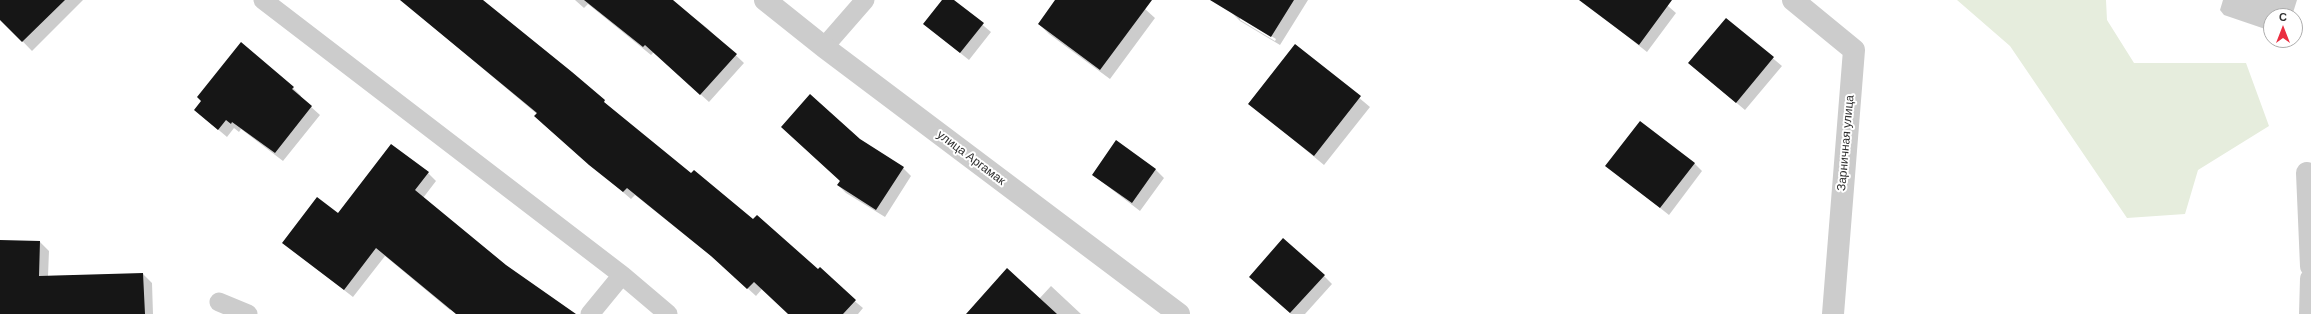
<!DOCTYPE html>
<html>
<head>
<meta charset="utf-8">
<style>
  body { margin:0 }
  #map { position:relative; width:2311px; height:314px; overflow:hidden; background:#fff; font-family:Helvetica,sans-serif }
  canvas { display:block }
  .north { position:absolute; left:2263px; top:8px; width:40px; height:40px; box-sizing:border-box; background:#fff; border:1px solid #acacac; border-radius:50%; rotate:0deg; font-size:11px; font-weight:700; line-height:16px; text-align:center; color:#2f2f2f }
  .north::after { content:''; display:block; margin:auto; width:14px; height:18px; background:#ea2e40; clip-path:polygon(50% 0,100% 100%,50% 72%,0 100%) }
</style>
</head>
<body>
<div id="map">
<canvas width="2311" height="314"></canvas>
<div class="north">С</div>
</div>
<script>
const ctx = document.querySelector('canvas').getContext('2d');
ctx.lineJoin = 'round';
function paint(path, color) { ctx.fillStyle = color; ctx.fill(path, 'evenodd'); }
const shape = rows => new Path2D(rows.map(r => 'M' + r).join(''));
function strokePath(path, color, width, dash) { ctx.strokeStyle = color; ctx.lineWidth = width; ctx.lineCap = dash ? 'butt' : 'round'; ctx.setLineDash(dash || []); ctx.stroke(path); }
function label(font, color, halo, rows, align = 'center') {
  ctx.font = font + ' Helvetica,sans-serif'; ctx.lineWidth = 4; ctx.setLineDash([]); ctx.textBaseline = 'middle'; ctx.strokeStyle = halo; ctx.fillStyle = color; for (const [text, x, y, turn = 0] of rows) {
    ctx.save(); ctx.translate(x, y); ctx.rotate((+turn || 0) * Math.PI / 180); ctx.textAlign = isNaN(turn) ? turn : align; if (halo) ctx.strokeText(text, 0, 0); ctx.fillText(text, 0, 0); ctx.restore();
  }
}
const green = shape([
  [1957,0,2106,0,2107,20,2134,63,2246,63,2269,126,2198,170,2185,214,2127,218,2010,46]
]);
const shadow = shape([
  [0,0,83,0,32,51,0,18],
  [401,0,482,0,691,175,818,271,863,308,858,314,789,314,762,289,756,296,721,264,635,195,631,199,543,124,537,114],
  [575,0,671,0,707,28,744,63,709,102,654,52,651,55,588,4,584,8],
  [943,0,953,0,991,32,969,60,924,24],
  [1057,0,1135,0,1155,18,1110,79,1049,34,1039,24],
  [1240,0,1308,0,1280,45,1240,21,1232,13],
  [1240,17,1276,39,1275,41,1240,20],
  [1607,0,1661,0,1676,13,1647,52,1598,13],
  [2223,0,2297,0,2292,16,2271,16,2271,31,2224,15,2220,10],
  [1726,19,1782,66,1745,110,1689,63],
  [1296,45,1370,107,1324,165,1249,103],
  [293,88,301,96,300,97,320,115,283,161,241,129,239,132,234,128,227,137,195,110],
  [859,140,903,168,911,176,885,217,846,193,838,185],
  [1694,163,1702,171,1669,215,1607,166],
  [1155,169,1164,178,1140,211,1093,175],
  [428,173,436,181,423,198,566,314,466,314,454,305,450,310,385,256,353,297,283,243,338,214],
  [0,241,40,242,49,251,48,276,143,274,152,283,153,314,0,314],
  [1324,276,1332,284,1305,314,1291,314,1258,285],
  [1051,286,1081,314,1017,314,1039,299]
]);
const building = shape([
  [0,0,65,0,22,42,0,20],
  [400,0,483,0,572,72,605,100,604,102,691,173,694,170,753,219,757,215,818,269,820,267,856,300,843,314,788,314,754,282,747,289,711,256,627,188,623,192,589,165,534,116,537,113],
  [584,0,673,0,737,54,700,95,645,45,643,47],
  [942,0,954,0,984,23,960,53,923,24],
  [1055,0,1152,0,1100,70,1038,24],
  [1210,0,1294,0,1271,37],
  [1579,0,1672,0,1639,45],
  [1726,18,1774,57,1736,103,1688,63],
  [241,42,294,87,292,89,312,106,275,153,232,122,231,124,226,120,218,130,194,110,201,101,197,97],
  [1295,44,1361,96,1314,156,1248,104],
  [810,94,860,139,904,167,876,210,837,185,840,181,781,127],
  [1640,121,1695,163,1660,208,1605,166],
  [1116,140,1156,169,1132,203,1092,175],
  [391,144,429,172,415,190,506,265,576,314,456,314,376,248,344,290,282,243,317,197,338,213],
  [1283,238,1325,275,1290,313,1249,277],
  [0,240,40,241,39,276,143,273,145,314,0,314],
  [1007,268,1057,314,966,314]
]);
const service = shape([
  [263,0,622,275,668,314],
  [824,47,865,0],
  [219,302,248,314],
  [590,314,622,275]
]);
const minor = shape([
  [765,0,824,47,1179,314],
  [1793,0,1854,50,1833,314],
  [2307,173,2311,266],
  [2310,314,2311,279]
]);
const streetNames = [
  ["Зарничная улица",1846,143,-85],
  ["улица Аргамак",971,158,37]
];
paint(green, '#e6eddd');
paint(shadow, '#0003');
paint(building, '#161616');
strokePath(service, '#ccc', 19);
strokePath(minor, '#ccc', 22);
label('12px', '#2f2f2f', '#fff', streetNames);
</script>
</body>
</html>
